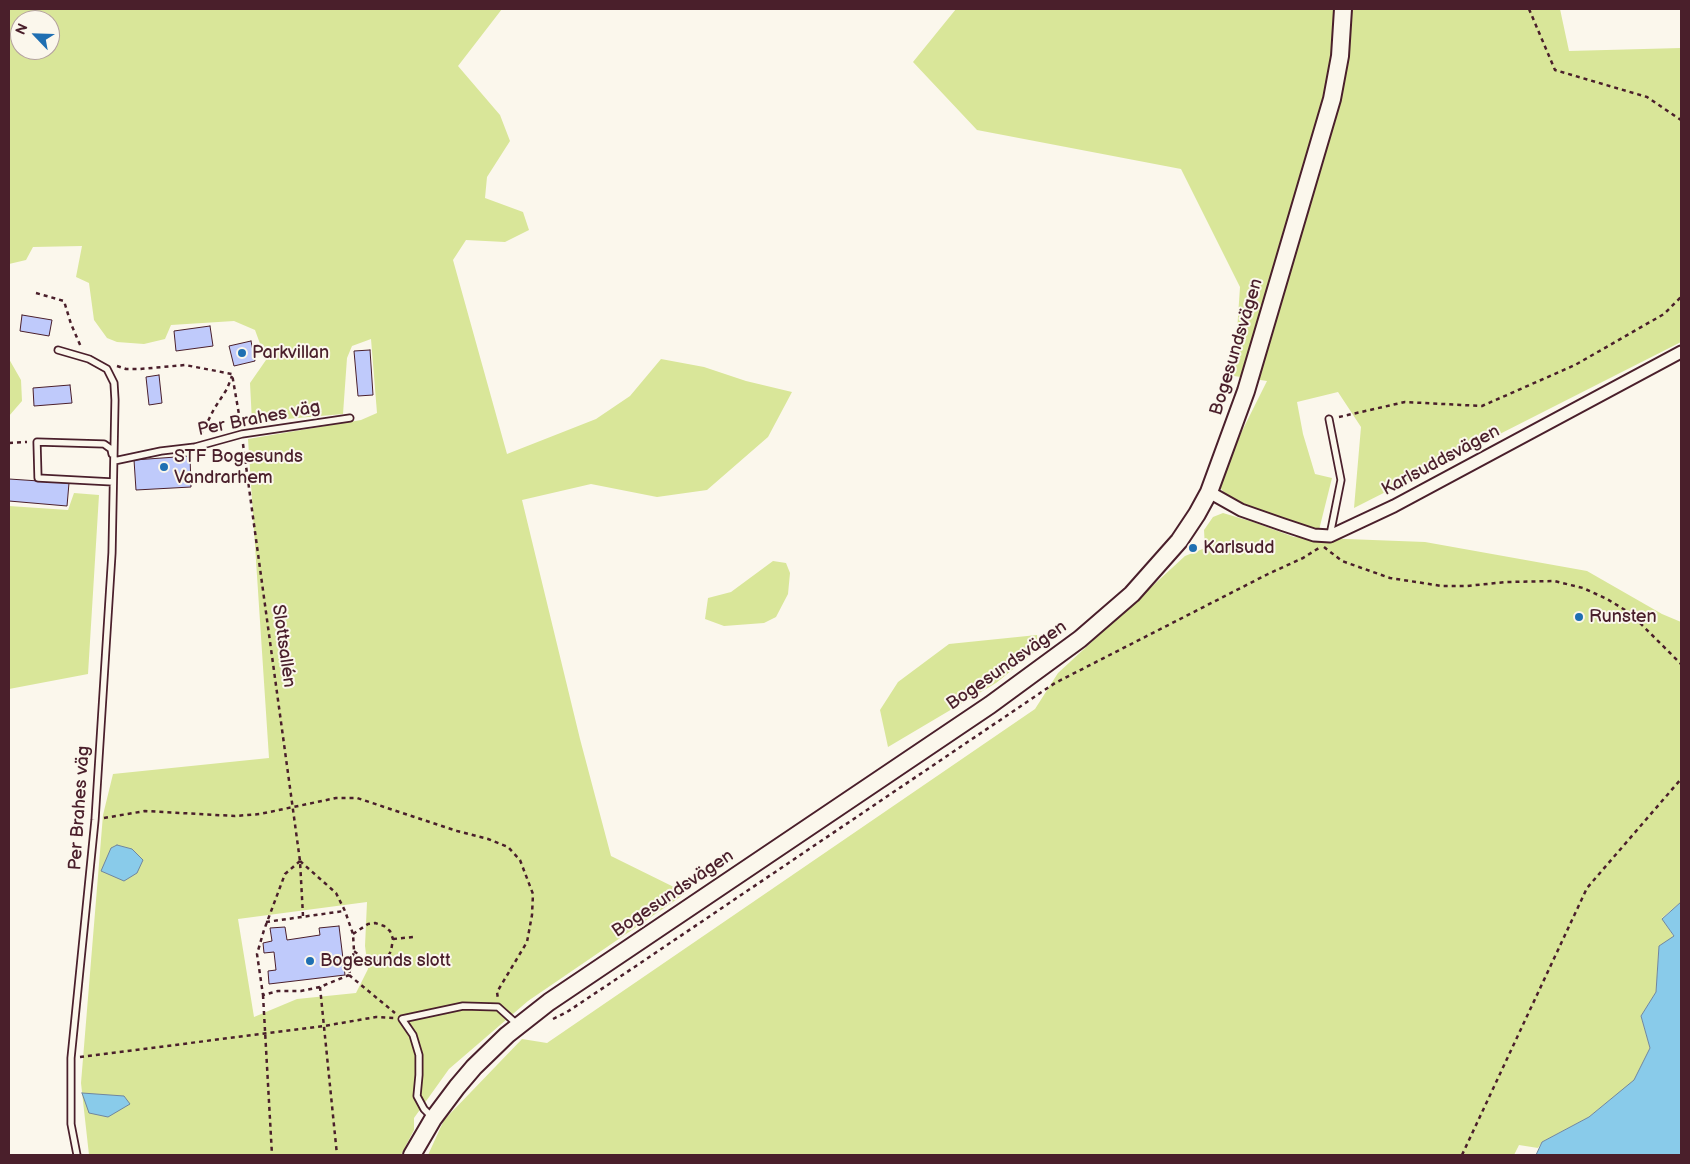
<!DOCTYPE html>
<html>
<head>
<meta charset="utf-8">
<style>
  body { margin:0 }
  #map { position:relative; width:1690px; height:1164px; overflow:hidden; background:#fbf7ec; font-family:"Balsamiq Sans",sans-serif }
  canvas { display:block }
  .frame { position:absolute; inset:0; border:10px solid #4a1f2b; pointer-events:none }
  .north { position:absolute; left:10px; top:10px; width:50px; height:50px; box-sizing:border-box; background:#fbf7ec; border:1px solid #b4a19f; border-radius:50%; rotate:294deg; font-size:14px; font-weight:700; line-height:20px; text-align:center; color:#4a1f2b }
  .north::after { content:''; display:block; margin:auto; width:18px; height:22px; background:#1f6fb2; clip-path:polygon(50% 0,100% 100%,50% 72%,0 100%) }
</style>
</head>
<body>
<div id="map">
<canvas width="1690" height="1164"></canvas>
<div class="frame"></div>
<div class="north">N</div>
</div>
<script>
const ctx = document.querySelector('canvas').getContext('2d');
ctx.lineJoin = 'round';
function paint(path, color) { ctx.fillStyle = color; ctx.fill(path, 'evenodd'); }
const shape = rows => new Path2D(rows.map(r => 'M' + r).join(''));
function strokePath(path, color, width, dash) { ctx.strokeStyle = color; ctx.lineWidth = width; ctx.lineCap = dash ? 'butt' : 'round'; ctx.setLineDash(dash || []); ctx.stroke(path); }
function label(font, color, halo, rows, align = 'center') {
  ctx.font = font + ' "Balsamiq Sans",sans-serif'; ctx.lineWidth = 4; ctx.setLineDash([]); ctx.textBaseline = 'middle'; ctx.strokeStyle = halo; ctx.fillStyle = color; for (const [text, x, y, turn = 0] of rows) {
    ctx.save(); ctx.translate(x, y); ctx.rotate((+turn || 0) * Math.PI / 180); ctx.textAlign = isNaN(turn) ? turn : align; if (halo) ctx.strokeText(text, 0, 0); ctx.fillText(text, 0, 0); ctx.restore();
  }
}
const green = shape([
  [9,9,502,9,458,66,500,115,510,141,487,177,485,198,523,212,529,230,505,242,466,240,453,260,507,454,596,419,630,396,661,359,704,367,746,381,792,392,768,437,707,490,657,497,591,484,522,500,580,739,611,856,686,893,528,1001,449,1069,414,1118,414,1130,401,1155,89,1155,81,1083,103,815,113,774,269,758,248,439,361,420,377,413,371,339,352,346,347,358,343,414,252,422,250,383,266,360,255,330,234,321,171,325,165,339,144,344,117,342,107,338,94,320,89,283,76,277,82,246,33,247,26,260,9,264],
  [20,20,50,20,50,50,20,50],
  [367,902,365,946,368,969,356,993,297,999,254,1017,238,919],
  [956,9,1560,9,1569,51,1681,48,1681,342,1354,508,1361,427,1338,392,1297,402,1303,434,1315,474,1332,478,1319,530,1283,522,1255,511,1229,499,1219,486,1241,433,1267,381,1234,376,1240,287,1181,169,977,130,913,62],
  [9,359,21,380,22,401,9,416],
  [74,493,99,495,88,674,9,689,9,506,68,510],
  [1223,513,1253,522,1294,537,1425,542,1587,571,1662,614,1681,622,1681,902,1662,918,1674,937,1659,946,1656,992,1641,1016,1650,1048,1634,1081,1589,1117,1542,1142,1538,1148,1519,1145,1514,1155,428,1155,444,1120,522,1039,547,1043,1035,709,1058,673,1185,556,1205,548,1204,530,1213,517],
  [773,561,786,563,790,573,788,594,776,617,764,623,724,626,705,619,708,598,731,592],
  [1037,635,1038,649,996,683,888,747,880,710,898,682,949,644]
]);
const water = shape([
  [117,845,132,849,143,860,137,873,124,881,101,871,111,848,117,845],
  [1681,902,1681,1155,1536,1155,1542,1142,1589,1117,1634,1080,1650,1048,1641,1016,1656,992,1659,946,1674,936,1662,919,1681,902],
  [82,1093,124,1096,130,1104,108,1117,89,1113,82,1093]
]);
const building = shape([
  [22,315,52,320,49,336,20,331,22,315],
  [210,326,213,346,176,351,174,331,210,326],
  [251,341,255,361,234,366,229,346,251,341],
  [370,350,373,395,358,396,354,351,370,350],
  [159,375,162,403,149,405,146,377,159,375],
  [70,385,72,403,34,406,33,388,70,385],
  [190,456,191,487,136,490,134,460,190,456],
  [9,479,69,483,67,506,9,501,9,479],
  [339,926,345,975,269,984,268,971,276,970,274,952,264,953,263,943,272,941,270,928,285,927,287,940,320,935,319,928,339,926]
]);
const path = shape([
  [1529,9,1555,70,1647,97,1681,120],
  [36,293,64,301,71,324,81,347],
  [117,366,126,369,140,369,185,365,232,374,241,426],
  [1339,417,1405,402,1482,406,1575,365,1664,314,1681,297],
  [201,435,214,409,227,389,232,376],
  [9,443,27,442],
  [243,444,300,861,303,916],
  [1324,547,1342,561,1390,578,1442,586,1467,586,1506,582,1554,581,1583,588,1607,599,1630,613,1681,664],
  [104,818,145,811,235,816,260,814,336,798,357,798,457,831,488,839,508,847,520,860,533,894,532,915,527,942,497,992,498,999],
  [300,861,285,874,264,930,257,954,263,995,278,991,301,991,320,987,349,975],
  [300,861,336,893,345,911,353,934,354,951,349,975],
  [266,922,344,911],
  [353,934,368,924,375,923,384,926,390,931,393,939,391,951,387,958,379,961,371,962,364,959,354,951],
  [393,939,414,937],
  [349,975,395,1013],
  [320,987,337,1155],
  [263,995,272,1155],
  [553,1019,567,1012,636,966,1055,683,1268,574,1303,558,1319,548],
  [80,1057,324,1026,376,1017,394,1018],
  [1462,1155,1587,888,1681,779]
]);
const lane = shape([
  [58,350,89,359,107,369,114,383,115,400,112,553,95,820,71,1058,71,1124,77,1155],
  [1329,419,1341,480,1330,535],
  [112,454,111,449,104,444,37,442,38,478,113,482],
  [114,461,161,451,195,447,242,434,350,418],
  [432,1117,424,1109,417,1096,419,1075,419,1055,413,1035,402,1019,463,1006,498,1007,518,1025]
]);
const street = shape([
  [1209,492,1241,510,1281,524,1314,535,1330,536,1394,506,1681,352]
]);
const secondary = shape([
  [412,1155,433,1119,457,1087,474,1067,507,1035,549,1002,990,705,1080,639,1132,594,1179,541,1197,514,1209,492,1246,391,1332,99,1340,56,1343,9]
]);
const markers = [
  [242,353,5,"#1f6fb2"],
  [164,467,5,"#1f6fb2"],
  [1193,548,5,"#1f6fb2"],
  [1579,617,5,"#1f6fb2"],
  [310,961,5,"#1f6fb2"]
];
const streetNames = [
  ["Bogesundsvägen",1237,347,-73],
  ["Per Brahes väg",259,419,-11],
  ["Karlsuddsvägen",1441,461,-28],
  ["Slottsallén",283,646,82],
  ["Bogesundsvägen",1007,666,-35],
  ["Per Brahes väg",80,808,-86],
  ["Bogesundsvägen",673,894,-34]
];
const poiNames = [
  ["Parkvillan",252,353],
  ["STF Bogesunds",174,457],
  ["Vandrarhem",174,478],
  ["Karlsudd",1203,548],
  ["Runsten",1589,617],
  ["Bogesunds slott",320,961]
];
paint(green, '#d9e699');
paint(water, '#89cbea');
strokePath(water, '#70869e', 1);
paint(building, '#bfcafb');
strokePath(building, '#4a1f2b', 1);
strokePath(lane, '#4a1f2b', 9);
strokePath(street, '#4a1f2b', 15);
strokePath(secondary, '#4a1f2b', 20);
strokePath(path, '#4a1f2b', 2.5, [4, 4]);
strokePath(lane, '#fbf7ec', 5.5);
strokePath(street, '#fbf7ec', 11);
strokePath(secondary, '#fbf7ec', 16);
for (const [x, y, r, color] of markers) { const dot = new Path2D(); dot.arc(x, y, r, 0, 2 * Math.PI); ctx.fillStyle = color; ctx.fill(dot); strokePath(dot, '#fbf7ec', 2); }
label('18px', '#4a1f2b', '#fbf7ec', streetNames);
label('18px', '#4a1f2b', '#fbf7ec', poiNames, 'left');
</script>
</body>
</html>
